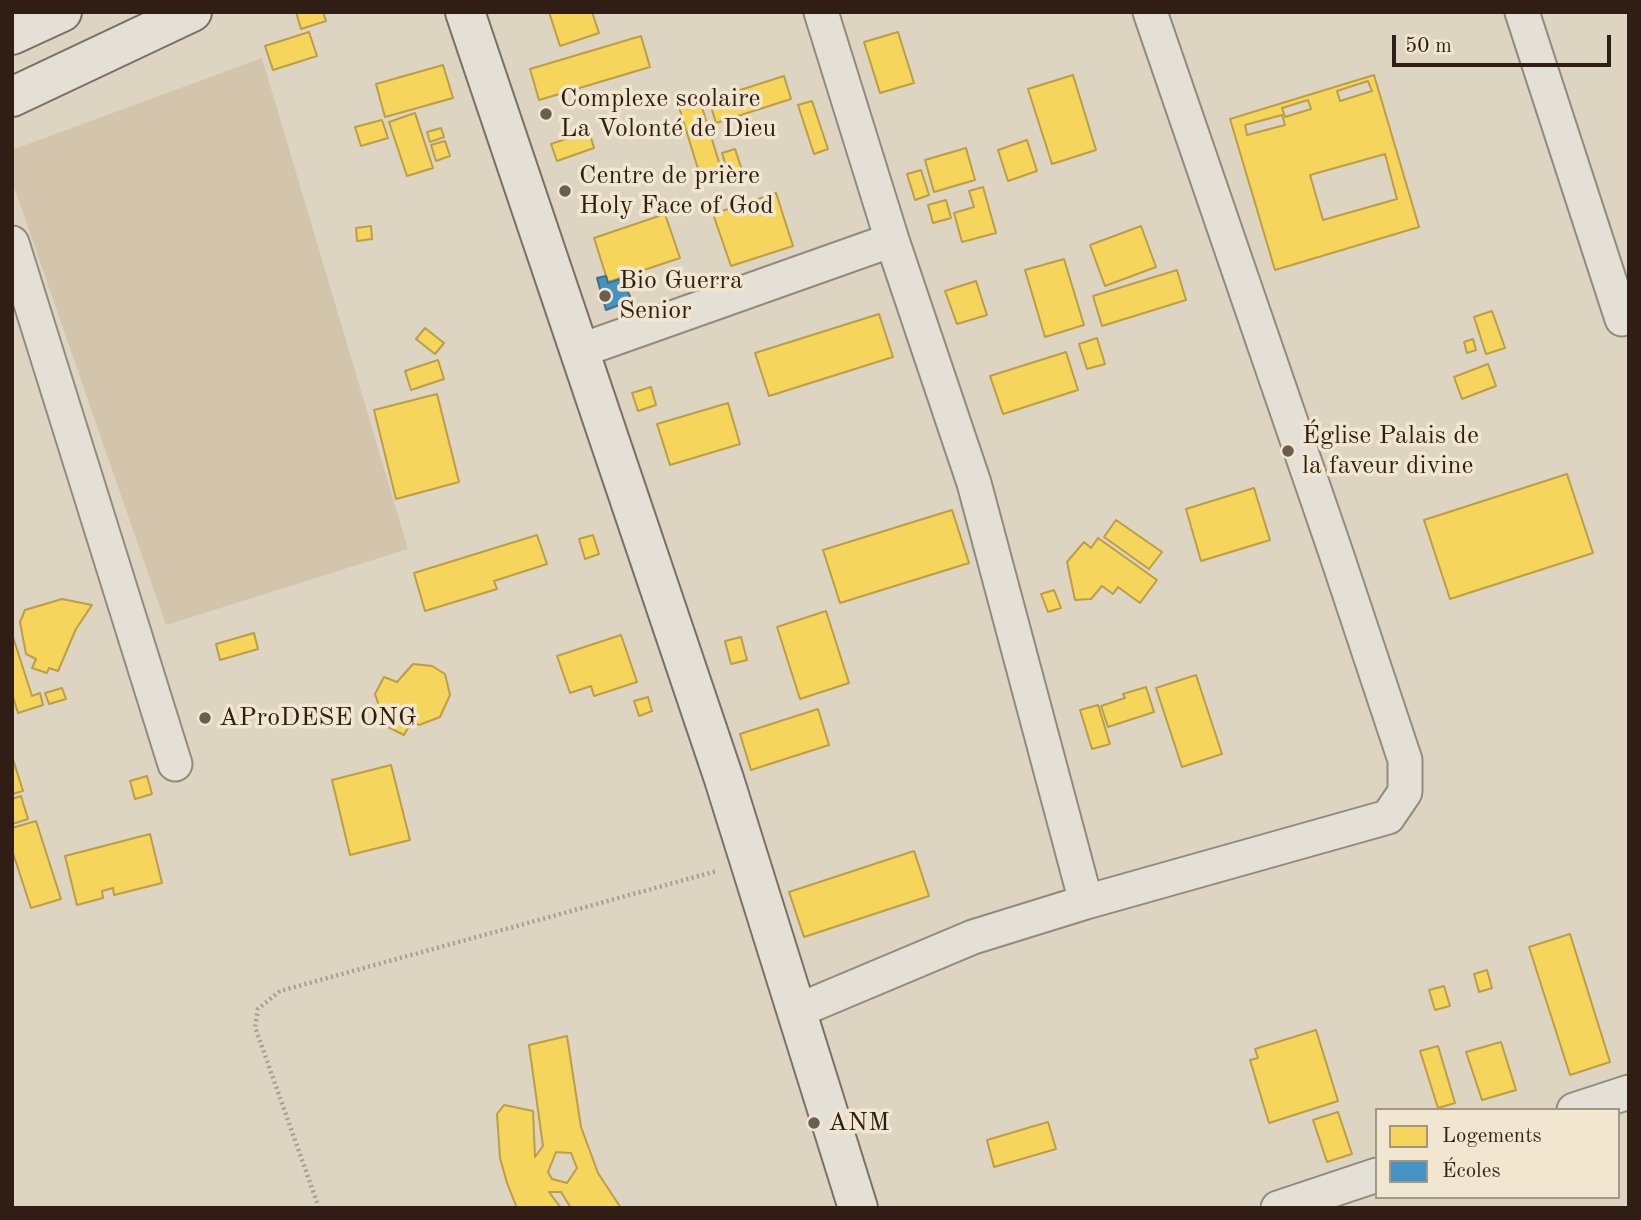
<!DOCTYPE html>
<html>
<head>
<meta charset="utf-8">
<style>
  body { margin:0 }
  #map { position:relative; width:1641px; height:1220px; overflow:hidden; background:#ddd4c1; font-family:"Old Standard TT",serif }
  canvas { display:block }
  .frame { position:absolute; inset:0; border:14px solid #301d14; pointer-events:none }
  .legend { position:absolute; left:1375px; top:1108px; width:245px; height:91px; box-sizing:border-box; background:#f1e6cf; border:2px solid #a49684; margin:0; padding:9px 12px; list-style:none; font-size:21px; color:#301d14 }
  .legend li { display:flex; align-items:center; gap:14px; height:35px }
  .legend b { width:35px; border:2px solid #a49684 }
  .scale { position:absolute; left:1392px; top:35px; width:219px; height:32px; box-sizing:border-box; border:4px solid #301d14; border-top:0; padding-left:9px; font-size:21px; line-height:24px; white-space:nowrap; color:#301d14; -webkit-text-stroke:5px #f1e6cf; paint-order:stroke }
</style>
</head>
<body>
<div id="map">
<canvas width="1641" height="1220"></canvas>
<div class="frame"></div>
<ul class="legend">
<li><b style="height:19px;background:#f6d55c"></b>Logements</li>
<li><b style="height:19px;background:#4393c3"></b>Écoles</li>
</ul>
<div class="scale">50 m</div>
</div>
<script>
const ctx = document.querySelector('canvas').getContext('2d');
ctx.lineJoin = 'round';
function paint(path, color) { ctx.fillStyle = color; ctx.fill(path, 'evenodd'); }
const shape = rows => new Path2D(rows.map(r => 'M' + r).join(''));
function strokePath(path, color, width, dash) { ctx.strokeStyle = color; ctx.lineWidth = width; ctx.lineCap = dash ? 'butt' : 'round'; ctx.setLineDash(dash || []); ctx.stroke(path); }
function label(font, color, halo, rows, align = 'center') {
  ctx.font = font + ' "Old Standard TT",serif'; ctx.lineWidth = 7; ctx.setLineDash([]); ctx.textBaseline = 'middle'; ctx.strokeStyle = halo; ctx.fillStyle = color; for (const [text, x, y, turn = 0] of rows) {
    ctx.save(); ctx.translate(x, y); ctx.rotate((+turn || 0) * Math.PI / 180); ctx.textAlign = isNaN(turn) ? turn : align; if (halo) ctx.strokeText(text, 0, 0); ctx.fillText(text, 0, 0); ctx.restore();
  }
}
const green = shape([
  [262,58,408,549,166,625,12,181,12,150]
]);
const homes = shape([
  [296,12,323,12,326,21,301,29,296,12],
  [549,12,592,12,599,33,560,46,549,12],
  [309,32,317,56,273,70,265,46,309,32],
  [898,32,914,83,880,93,864,42,898,32],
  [641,36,650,67,539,100,530,69,641,36],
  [443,65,453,98,385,117,376,84,443,65],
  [1073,75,1096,150,1052,164,1028,89,1073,75],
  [1374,75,1419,227,1275,270,1230,119,1374,75],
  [1368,81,1372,91,1340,101,1337,91,1368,81],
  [1308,100,1311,109,1285,117,1282,108,1308,100],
  [1282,115,1285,125,1247,135,1245,125,1282,115],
  [1385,154,1397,199,1323,220,1310,175,1385,154],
  [784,76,791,99,716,123,709,100,784,76],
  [700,101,723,175,702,182,679,107,700,101],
  [812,101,828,149,814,154,798,105,812,101],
  [415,113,433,168,407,176,389,122,415,113],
  [382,120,388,138,361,146,355,127,382,120],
  [441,128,444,137,430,142,427,132,441,128],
  [589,131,594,148,557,161,551,144,589,131],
  [1027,140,1037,171,1008,181,998,150,1027,140],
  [445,141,450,156,436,161,431,145,445,141],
  [966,148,975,180,934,192,925,160,966,148],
  [735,149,743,173,730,178,722,153,735,149],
  [921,170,929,195,915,200,907,174,921,170],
  [983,187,996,233,962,242,954,213,974,207,969,191,983,187],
  [776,193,793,246,731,266,713,214,776,193],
  [946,200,951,218,933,223,928,205,946,200],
  [665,214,680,258,608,282,594,238,665,214],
  [371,226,372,239,357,241,356,228,371,226],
  [1141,226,1156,267,1105,286,1090,245,1141,226],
  [1064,259,1084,325,1045,337,1025,270,1064,259],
  [1177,270,1186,300,1102,326,1093,296,1177,270],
  [976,281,987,315,957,324,945,291,976,281],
  [1492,311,1505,348,1486,354,1474,317,1492,311],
  [879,314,893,357,769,396,755,353,879,314],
  [425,328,444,343,435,354,416,339,425,328],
  [1097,338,1105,364,1087,369,1079,344,1097,338],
  [1473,339,1476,350,1467,353,1464,342,1473,339],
  [1066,352,1078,390,1003,414,990,376,1066,352],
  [438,360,444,379,411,390,405,371,438,360],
  [1488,364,1496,386,1462,399,1454,377,1488,364],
  [651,387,656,405,638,411,632,393,651,387],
  [437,394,459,482,396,499,374,410,437,394],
  [728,403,740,444,670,465,657,424,728,403],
  [1567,474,1593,553,1450,599,1424,520,1567,474],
  [1254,488,1270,540,1201,561,1186,509,1254,488],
  [952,510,969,563,840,603,823,550,952,510],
  [1116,520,1162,552,1149,569,1104,537,1116,520],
  [537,535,547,564,494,581,497,589,425,611,414,573,537,535],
  [593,535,599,554,585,559,579,539,593,535],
  [1098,538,1157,580,1140,603,1118,587,1113,594,1102,586,1091,599,1075,600,1067,562,1084,542,1091,548,1098,538],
  [1054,590,1061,608,1048,612,1041,594,1054,590],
  [62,599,92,605,76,629,58,671,49,668,47,673,32,668,36,659,26,654,20,622,25,610,62,599],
  [826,611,849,683,800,699,777,627,826,611],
  [254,633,258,649,220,660,216,644,254,633],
  [12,634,32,696,40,693,43,705,18,713,12,694,12,634],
  [621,635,637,682,594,696,591,686,570,693,557,656,621,635],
  [741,637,747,660,731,664,725,641,741,637],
  [413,664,432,666,445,674,450,695,440,717,419,725,412,721,404,735,386,726,375,694,384,677,397,682,413,664],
  [1196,675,1222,754,1182,767,1156,688,1196,675],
  [1146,687,1154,712,1108,727,1101,706,1125,698,1123,694,1146,687],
  [62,688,66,699,49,704,45,693,62,688],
  [648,697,652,711,639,716,634,701,648,697],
  [1098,705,1110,744,1092,749,1080,710,1098,705],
  [818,709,829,745,751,770,740,734,818,709],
  [12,756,23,791,12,794,12,756],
  [391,765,410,840,350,855,332,780,391,765],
  [147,776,152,794,135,799,130,781,147,776],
  [21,796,28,819,12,824,12,799,21,796],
  [36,821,61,899,31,908,12,850,12,828,36,821],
  [150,834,162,883,114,895,113,888,102,891,103,898,77,905,65,856,150,834],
  [914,851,929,896,804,937,789,892,914,851],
  [1570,934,1610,1062,1570,1075,1529,947,1570,934],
  [1487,970,1492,988,1479,992,1474,974,1487,970],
  [1444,986,1450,1006,1435,1010,1429,990,1444,986],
  [1316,1030,1338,1101,1269,1123,1250,1060,1258,1058,1255,1049,1316,1030],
  [567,1036,581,1127,598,1173,621,1208,571,1208,561,1192,549,1192,561,1208,517,1208,507,1183,500,1158,497,1114,504,1105,533,1111,535,1157,543,1146,529,1045,567,1036],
  [556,1152,571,1153,577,1168,567,1183,552,1179,548,1172,556,1152],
  [1501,1042,1516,1090,1482,1100,1466,1052,1501,1042],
  [1438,1046,1455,1103,1438,1108,1420,1051,1438,1046],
  [1338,1112,1352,1154,1327,1162,1313,1120,1338,1112],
  [1048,1122,1056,1149,994,1167,987,1140,1048,1122]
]);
const schools = shape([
  [606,276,608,283,621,279,632,300,606,310,597,278,606,276]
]);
const path = shape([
  [319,1208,255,1027,258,1009,280,991,717,871]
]);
const street = shape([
  [821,12,892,240,974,483,1086,902],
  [1522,12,1622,319],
  [12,243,175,764],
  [579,351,892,240],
  [797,1011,973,937,1086,902,1388,817,1405,792,1405,760,1336,553,1150,12],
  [1574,1110,1629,1092],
  [1278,1208,1377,1175]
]);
const secondary = shape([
  [465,12,724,779,858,1208],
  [12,35,62,12],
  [12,97,192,12]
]);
const markers = [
  [546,114,7,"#6d5d51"],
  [565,191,7,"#6d5d51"],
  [605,296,7,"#6d5d51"],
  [1288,451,7,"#6d5d51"],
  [205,718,7,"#6d5d51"],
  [814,1123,7,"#6d5d51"]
];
const poiNames = [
  ["Complexe scolaire",560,99],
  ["La Volonté de Dieu",560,129],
  ["Centre de prière",579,176],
  ["Holy Face of God",579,206],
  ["Bio Guerra",619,281],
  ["Senior",619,311],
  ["Église Palais de",1302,436],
  ["la faveur divine",1302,466],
  ["AProDESE ONG",219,718],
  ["ANM",828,1123]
];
paint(green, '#d3c5ac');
paint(homes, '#f6d55c');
strokePath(homes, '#bb9e46', 2);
paint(schools, '#4393c3');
strokePath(schools, '#3d708e', 2);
strokePath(street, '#918a7e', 37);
strokePath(secondary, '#797167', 42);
strokePath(path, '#a49e96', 4.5, [2, 3.5]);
strokePath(street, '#e5e0d6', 33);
strokePath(secondary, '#e5e0d6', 38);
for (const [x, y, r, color] of markers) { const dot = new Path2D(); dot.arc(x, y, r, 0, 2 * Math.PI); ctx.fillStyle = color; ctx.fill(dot); strokePath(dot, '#f1e6cf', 2.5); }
label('26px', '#301d14', '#f1e6cf', poiNames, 'left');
</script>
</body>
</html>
